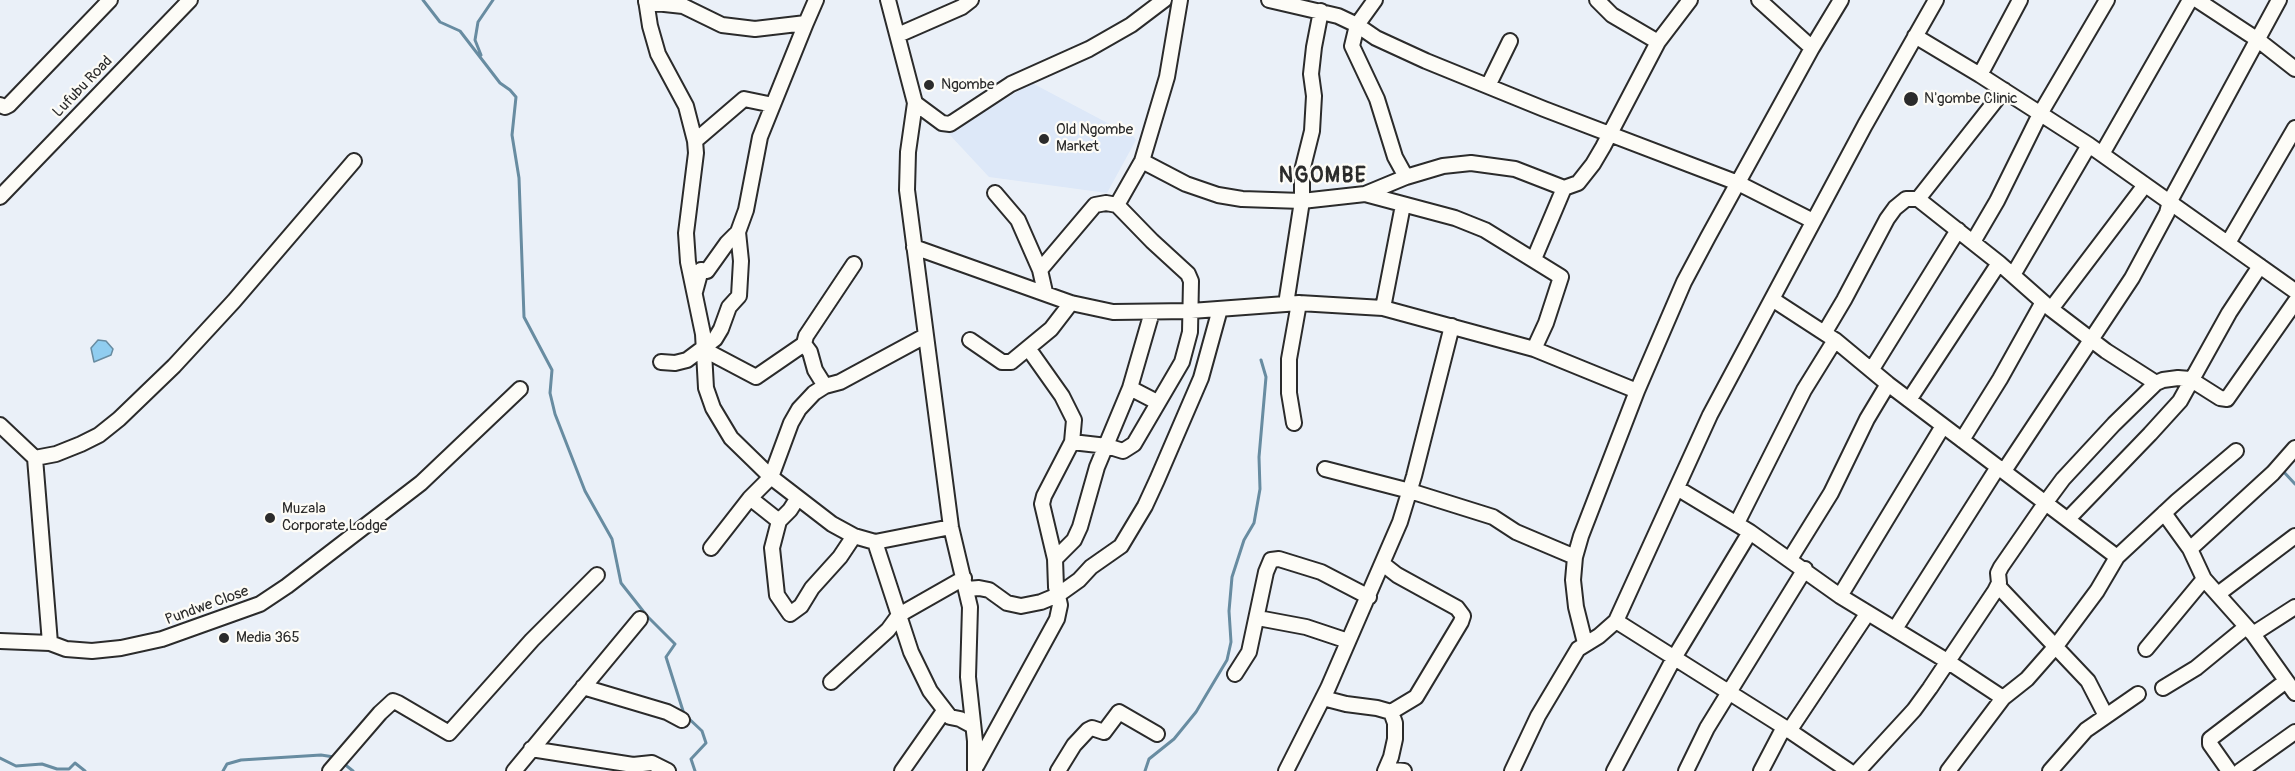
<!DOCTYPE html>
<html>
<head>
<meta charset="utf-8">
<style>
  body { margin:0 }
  canvas { display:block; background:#eaf0f8 }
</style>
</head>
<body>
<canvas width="2295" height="771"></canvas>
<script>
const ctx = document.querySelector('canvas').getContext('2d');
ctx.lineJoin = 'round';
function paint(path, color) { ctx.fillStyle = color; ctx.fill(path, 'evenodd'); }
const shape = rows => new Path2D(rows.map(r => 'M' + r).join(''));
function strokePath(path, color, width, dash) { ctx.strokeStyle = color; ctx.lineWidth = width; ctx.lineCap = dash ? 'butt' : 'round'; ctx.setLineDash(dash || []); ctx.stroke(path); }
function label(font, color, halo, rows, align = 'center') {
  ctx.font = font + ' Pangolin,sans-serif'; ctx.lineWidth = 4.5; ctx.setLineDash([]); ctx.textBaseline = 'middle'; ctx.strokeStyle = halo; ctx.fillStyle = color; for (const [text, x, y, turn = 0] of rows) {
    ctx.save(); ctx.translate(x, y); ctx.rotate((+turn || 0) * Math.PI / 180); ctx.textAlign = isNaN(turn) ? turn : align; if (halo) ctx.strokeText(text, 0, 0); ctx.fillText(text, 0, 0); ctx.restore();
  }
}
const built = shape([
  [1032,83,1134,137,1136,140,1107,193,989,177,948,133]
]);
const water = shape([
  [98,340,106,341,113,349,111,355,94,362,91,348,98,340]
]);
const stream = shape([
  [423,0,440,22,460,31,500,83,510,90,516,97,512,135,519,178,524,317,552,370,550,393,555,414,585,491,612,539,621,583,647,616,675,644,666,657,684,714,702,731,706,743,691,759,695,771],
  [481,55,475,40,478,22,493,0],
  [2282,470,2295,484],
  [0,758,16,766,42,764,57,769,69,769,75,763,85,771],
  [343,763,353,771],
  [223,771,227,764,241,760,321,755,334,757],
  [1145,771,1149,759,1174,739,1196,712,1227,660,1231,642,1229,611,1232,577,1244,540,1254,523,1260,489,1259,457,1266,377,1261,360]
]);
const minor = shape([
  [646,0,650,26,658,54,686,106,695,141,696,153,686,233,688,262,703,334,706,388,713,408,731,438,771,477,832,524,854,536,875,542,951,527],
  [888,0,915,103,908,152,907,190,951,527,970,607,968,677,975,741,975,771],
  [1180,0,1167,77,1142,161,1186,184,1218,195,1242,199,1302,201,1365,194,1455,218,1485,230,1561,277,1546,323,1534,349],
  [1269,0,1338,16,1357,25,1376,38,1426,61,1544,109,1738,183,1813,221],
  [1375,0,1357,25,1352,46,1377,99,1395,157,1406,177],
  [1597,0,1612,15,1658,42],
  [1759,0,1812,48],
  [2197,0,2258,40,2295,69],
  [646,2,683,6,722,25,755,29,806,23,816,0],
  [898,35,962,7,971,0],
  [1915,36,1980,75,2089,145,2295,291],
  [1980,75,2020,0],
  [1488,86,1510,41],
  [915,103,942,123,950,124,1011,84,1089,49,1131,25,1164,0],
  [0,105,5,107,9,105,110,0],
  [695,141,744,99,773,105],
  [2102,154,2190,0],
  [995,193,1018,220,1040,270,1045,292],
  [1365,194,1406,177,1443,166,1471,163,1515,169,1564,188,1578,183,1593,164,1603,147,1658,42,1690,0],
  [0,197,190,0],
  [1918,199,2004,90],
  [1973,242,1997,201,2040,114,2107,0],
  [2228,243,2295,128],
  [914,247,1071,303,1113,312,1191,311,1299,303,1383,308,1534,349,1637,391],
  [1534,259,1564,188],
  [1040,270,1095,205,1106,203,1117,205,1142,161],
  [2013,275,2089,145],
  [695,292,701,270,707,271,727,243,738,232],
  [1772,299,1835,340,1888,384,2117,557],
  [1286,304,1302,201,1302,171,1312,131,1314,96,1311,74,1314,47,1321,11],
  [1383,308,1403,205],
  [2051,309,2106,351,2156,383],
  [1825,332,1844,300,1887,219,1895,208,1906,199,1918,199,1999,263,2051,309,2145,185],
  [970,340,1002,362,1011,362,1051,329,1071,303],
  [703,349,756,377,804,344],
  [661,362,675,363,687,360,715,339,721,329,729,307,739,296,741,261,738,232,746,210,760,137,806,23],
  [1872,369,1958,230],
  [825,386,815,370,810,352,804,344,806,336,854,264],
  [1130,388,1157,402],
  [1909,400,1999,263],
  [1294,423,1289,393,1289,359,1299,303],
  [0,425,35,458],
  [1962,440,2000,379,2043,302],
  [1072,442,1107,446,1123,451,1134,444,1182,362,1190,332,1191,281,1188,274,1152,241,1117,205],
  [35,458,56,454,81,444,99,435,119,419,174,366,234,301,354,161],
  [35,458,50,643],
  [1325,469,1410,491,1493,517,1516,532,1575,557],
  [2004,471,2132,278,2167,213,2170,201,2279,0],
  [1677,488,1750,532,1840,596,1947,661,2003,698],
  [750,498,779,521],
  [797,499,790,510,779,521,772,548,777,595,790,614,801,606,812,588,840,557,854,536],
  [2164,513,2190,549,2204,579,2253,634,2295,693],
  [2068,519,2150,434,2180,401,2229,313,2260,266],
  [1737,523,1804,390,1835,340],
  [875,542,911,652,930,691,950,717,960,719,973,726],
  [711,548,750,498,771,477,791,423,799,409,814,393,825,386,840,382,925,336],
  [2190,549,2273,473,2295,448],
  [1055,559,1074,540,1080,527,1097,467,1130,388,1152,312],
  [1790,559,1831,493,1867,419,1888,384],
  [1383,564,1397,575,1457,608,1463,616,1461,622,1416,697,1391,712],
  [1998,586,2088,681,2106,716],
  [967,589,979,588,989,590,1007,603,1021,606,1041,602,1058,595,1079,580,1091,567,1121,546,1145,506,1157,480,1201,378,1220,309],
  [2218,594,2295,536],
  [1840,596,1943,426],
  [1258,618,1306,627,1348,641],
  [1616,621,1784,727,1849,771],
  [1895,629,1998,467],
  [2253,634,2295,607],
  [0,641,50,643,66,649,92,651,121,648,162,639,260,604,287,586,421,483,520,389],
  [1585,643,1576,607,1573,580,1575,557,1581,536,1637,391,1684,282,1708,237,1812,48,1841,0],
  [2146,649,2204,579],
  [1235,674,1249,652,1266,572,1271,560,1279,559,1321,572,1369,597],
  [831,682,888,630,899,615,964,578],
  [583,687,667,712,682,720],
  [2163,688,2196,668,2246,627],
  [1323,698,1346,704,1377,708,1391,712,1395,723,1395,739,1391,757,1385,771],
  [1789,731,1867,614],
  [531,749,633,765,652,763,668,771],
  [977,765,1057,619,1060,605,1056,587,1055,559,1042,504,1044,496,1072,442,1074,420,1062,396,1028,348],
  [1386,769,1404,771],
  [330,771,380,713,393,701,398,703,449,733,532,640,597,575],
  [514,771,640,619],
  [902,771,944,711],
  [1058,771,1074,745,1088,730,1092,728,1104,732,1119,712,1157,734],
  [1286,771,1328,688,1400,522,1414,476,1452,326],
  [1512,771,1538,716,1578,649,1599,636,1616,621,1710,415,1865,125,1936,0],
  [1614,771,1674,658,1750,532],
  [1686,771,1707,728,1805,569],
  [1761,771,1784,727],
  [1858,771,1914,710,1930,688,1995,591,1999,583,1998,573,2001,567,2046,502,2063,479,2114,424,2156,383,2163,380,2178,378,2190,379,2220,398,2227,399,2295,302],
  [1948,771,2003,698,2027,679,2056,646,2097,591,2117,557,2177,501,2236,451],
  [2050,771,2086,730,2138,694],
  [2229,771,2210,744,2210,739,2286,681],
  [2240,771,2295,732]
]);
const markers = [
  [929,85,6,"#2b2b2b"],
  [1911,99,8,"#2b2b2b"],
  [1044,139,6,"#2b2b2b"],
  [270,518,6,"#2b2b2b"],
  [224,638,6,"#2b2b2b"]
];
const poiNames = [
  ["Ngombe",941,85],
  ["N'gombe Clinic",1924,99],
  ["Old Ngombe",1056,130],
  ["Market",1056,147],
  ["Muzala",282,509],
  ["Corporate Lodge",282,526],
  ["Media 365",236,638]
];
const streetNames = [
  ["Lufubu Road",83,87,-46],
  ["Pundwe Close",207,606,-20]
];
const districtNames = [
  ["NGOMBE",1323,177]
];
paint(built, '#dde8f8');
paint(water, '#90cdf0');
strokePath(water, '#688ca1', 1.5);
strokePath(stream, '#688ca1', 3);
strokePath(minor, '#2b2b2b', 18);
strokePath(minor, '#fdfcf7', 14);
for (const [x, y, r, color] of markers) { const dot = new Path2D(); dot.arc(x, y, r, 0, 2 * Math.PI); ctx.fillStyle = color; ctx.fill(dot); strokePath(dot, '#fdfcf7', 2); }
label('15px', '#2b2b2b', '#fdfcf7', poiNames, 'left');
label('15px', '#2b2b2b', '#fdfcf7', streetNames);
ctx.letterSpacing = '1.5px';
label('bold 21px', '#2b2b2b', '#fdfcf7', districtNames);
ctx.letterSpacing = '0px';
</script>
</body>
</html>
